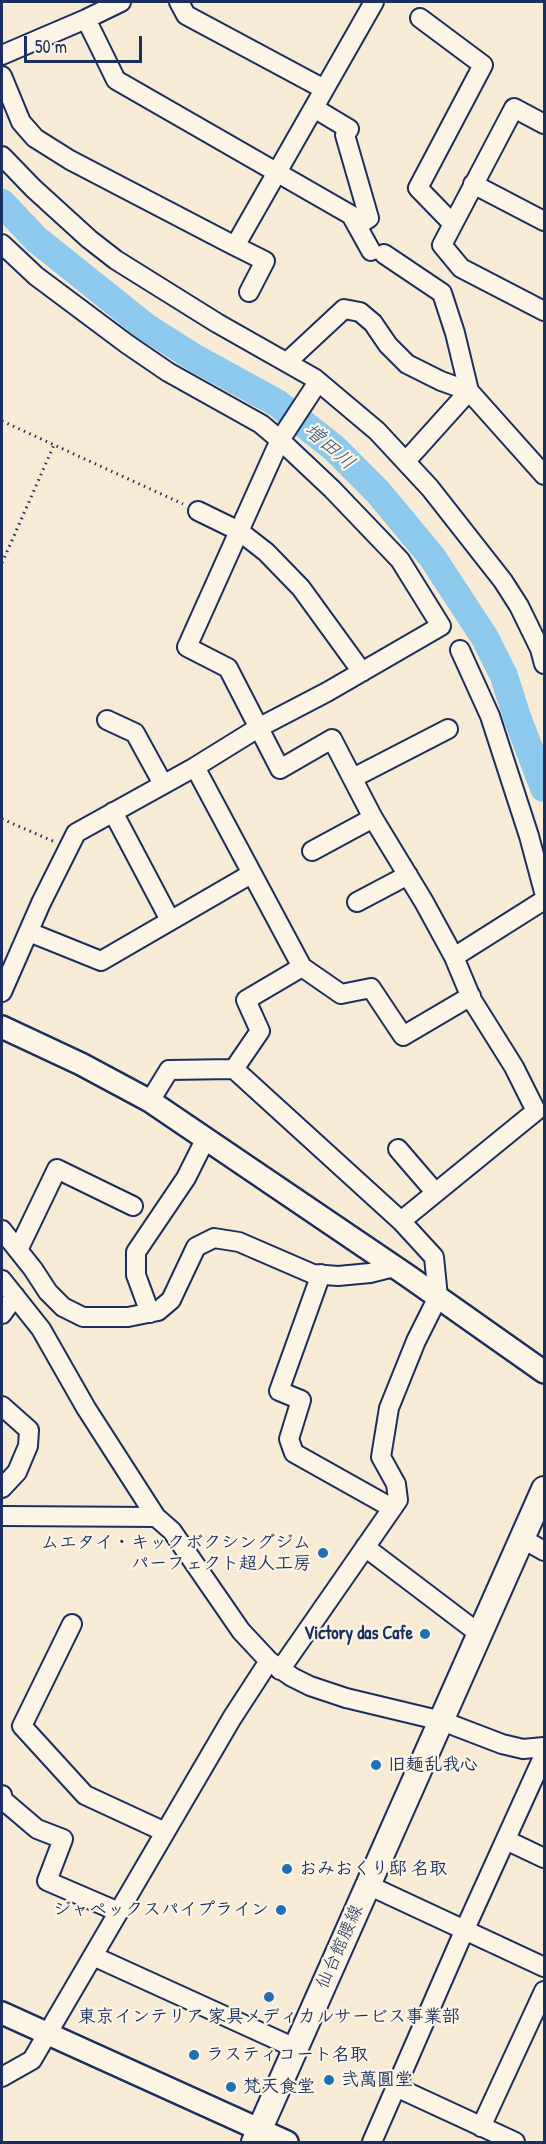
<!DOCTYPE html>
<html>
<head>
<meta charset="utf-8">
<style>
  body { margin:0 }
  #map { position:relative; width:546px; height:2144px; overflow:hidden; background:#f8ebd5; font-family:"Patrick Hand",sans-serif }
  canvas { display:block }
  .frame { position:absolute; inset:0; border:3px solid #1b2f5e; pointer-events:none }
  .scale { position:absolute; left:24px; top:36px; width:118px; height:27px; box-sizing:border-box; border:3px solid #1b2f5e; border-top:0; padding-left:8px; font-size:18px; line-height:21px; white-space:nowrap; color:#1b2f5e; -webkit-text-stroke:4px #fcf5e5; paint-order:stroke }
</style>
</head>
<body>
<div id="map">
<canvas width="546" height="2144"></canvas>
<div class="frame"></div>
<div class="scale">50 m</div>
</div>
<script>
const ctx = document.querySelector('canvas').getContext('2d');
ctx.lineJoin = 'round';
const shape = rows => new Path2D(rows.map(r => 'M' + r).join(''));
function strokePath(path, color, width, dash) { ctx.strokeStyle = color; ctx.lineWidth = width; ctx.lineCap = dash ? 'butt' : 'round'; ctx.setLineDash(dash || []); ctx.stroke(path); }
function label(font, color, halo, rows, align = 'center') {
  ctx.font = font + ' "Patrick Hand","Klee One",sans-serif'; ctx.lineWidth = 4.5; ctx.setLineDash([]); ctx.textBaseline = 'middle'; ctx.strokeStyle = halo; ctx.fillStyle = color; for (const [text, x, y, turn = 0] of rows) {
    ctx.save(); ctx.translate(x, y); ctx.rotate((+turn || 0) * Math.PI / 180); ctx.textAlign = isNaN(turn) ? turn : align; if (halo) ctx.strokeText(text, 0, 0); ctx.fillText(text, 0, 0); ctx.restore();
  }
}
const river = shape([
  [2,203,36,239,146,327,195,358,277,403,334,448,378,492,432,557,485,638,504,676,517,717,544,788]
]);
const path = shape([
  [2,421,183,504],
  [2,563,54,445],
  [2,819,55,842]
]);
const minor = shape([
  [179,2,186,15,324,89],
  [420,18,483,65,418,188,452,223],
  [86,19,116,80,351,215,371,251],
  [2,55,86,19,121,2],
  [2,76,21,122,35,138,70,160,235,246,374,2],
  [314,108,349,129,345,135,369,218,357,226],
  [544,124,514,108,442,245,461,268,544,311],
  [2,156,33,188,89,239,116,260,217,323,314,378,377,431,430,488,503,581,519,606,540,649,544,664],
  [473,184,544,221],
  [2,244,36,276,127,344,168,372,261,424,280,440,332,489,400,560,441,626,327,692,258,728,195,767,76,833,41,903,2,992],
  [235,246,265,261,249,292],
  [287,362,344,309,360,312,373,323,388,345,407,364,441,381,469,391,455,333,442,293,384,254],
  [406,461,469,391,544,475],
  [198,511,239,531,266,552,301,588,362,672],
  [460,650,490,716,529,836,544,892],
  [107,720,135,733,163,784],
  [353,778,448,729],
  [113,812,170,920],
  [312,851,373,818],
  [357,902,408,875],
  [29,932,101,961,251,874],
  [454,957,544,900],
  [302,967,341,994,371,988,403,1036,471,996],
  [234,1069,401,1221],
  [150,1101,169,1070,234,1069,260,1031,246,1000,302,967,195,767],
  [398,1149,435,1192],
  [2,1230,33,1269,48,1292,63,1307,83,1317,128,1317,158,1311,171,1300,196,1247,214,1238,239,1242,313,1274,338,1276,370,1273,394,1267],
  [18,1250,57,1169,133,1206],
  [321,1274,279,1391,301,1400,289,1439,294,1453,392,1508],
  [2,1280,41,1329,86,1408,156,1517,172,1531,241,1631,269,1661,292,1677,310,1686,346,1698,442,1721,502,1744,523,1749,544,1747],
  [150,1313,136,1275,136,1252,186,1178,206,1138],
  [2,1314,15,1296],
  [2,1406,29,1430,28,1446,17,1472,2,1488],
  [2,1516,156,1517],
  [523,1539,544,1551],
  [365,1547,481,1635],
  [72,1624,22,1726,85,1795,165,1832],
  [280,1670,398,1500,396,1484,381,1457,389,1408,416,1341,438,1297,434,1257,401,1221,536,1111,514,1067,472,1000,454,957,424,902,373,818,332,739,280,769,228,668,187,647,280,440,318,382],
  [2,1795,3,1800,37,1829,63,1839,47,1881,119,1912],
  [506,1840,544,1858],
  [368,1885,544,1967],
  [93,1956,295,2048],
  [2,2077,32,2060,232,1718,269,1661],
  [396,2087,515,2142],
  [481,2127,544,1991],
  [372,2142,465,1929,544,1755]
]);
const tertiary = shape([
  [2,1027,81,1064,150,1101,408,1276,544,1372],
  [2,2013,287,2142]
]);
const secondary = shape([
  [254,2142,544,1489]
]);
const markers = [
  [323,1553,6,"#1f6fb2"],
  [425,1634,6,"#1f6fb2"],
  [376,1765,6,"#1f6fb2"],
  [287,1869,6,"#1f6fb2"],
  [281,1910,6,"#1f6fb2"],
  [269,1997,6,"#1f6fb2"],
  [194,2055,6,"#1f6fb2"],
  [329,2080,6,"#1f6fb2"],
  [231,2087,6,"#1f6fb2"]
];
const poiNames = [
  ["ムエタイ・キックボクシングジム",311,1543,"right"],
  ["パーフェクト超人工房",311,1564,"right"],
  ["Victory das Cafe",413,1634,"right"],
  ["旧麺乱我心",388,1765],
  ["おみおくり邸 名取",299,1869],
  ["ジャペックスパイプライン",269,1910,"right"],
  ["東京インテリア 家具メディカルサービス事業部",269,2017,"center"],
  ["ラスティコート名取",206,2055],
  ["弐萬圓堂",341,2080],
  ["梵天食堂",243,2087]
];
const streetNames = [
  ["仙台館腰線",340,1947,-66]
];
const waterNames = [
  ["増田川",329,447,41]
];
strokePath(river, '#8cc9ec', 28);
strokePath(minor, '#1b2f5e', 22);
strokePath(tertiary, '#1b2f5e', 26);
strokePath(secondary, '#1b2f5e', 28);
strokePath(path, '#1b2f5e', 3, [1.5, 4.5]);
strokePath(minor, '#fcf5e5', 18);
strokePath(tertiary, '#fcf5e5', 21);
strokePath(secondary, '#fcf5e5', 24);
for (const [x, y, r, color] of markers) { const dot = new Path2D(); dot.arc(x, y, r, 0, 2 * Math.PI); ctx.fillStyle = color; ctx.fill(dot); strokePath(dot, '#fcf5e5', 2); }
label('bold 18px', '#1b2f5e', '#fcf5e5', poiNames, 'left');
label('18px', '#1b2f5e', '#fcf5e5', streetNames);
label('italic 20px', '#375682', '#fcf5e5', waterNames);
</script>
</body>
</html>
